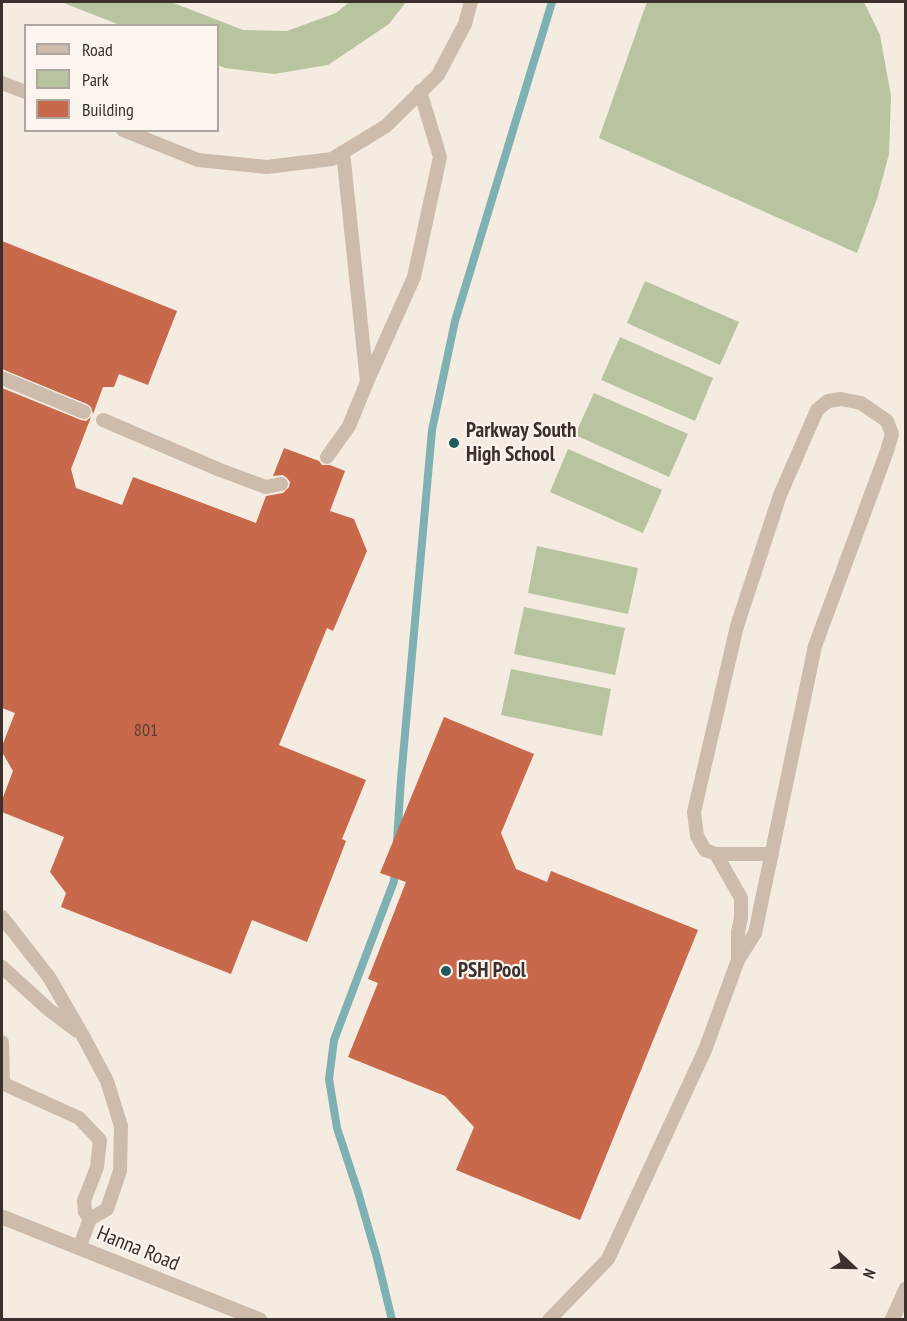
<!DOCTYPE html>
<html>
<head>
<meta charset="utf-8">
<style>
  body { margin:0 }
  #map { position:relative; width:907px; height:1321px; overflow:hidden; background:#f4ebe1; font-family:"PT Sans Narrow",sans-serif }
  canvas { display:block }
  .frame { position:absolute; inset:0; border:3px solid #3b302b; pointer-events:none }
  .legend { position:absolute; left:24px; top:24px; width:195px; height:108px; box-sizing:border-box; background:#fbf5ee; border:2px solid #aea6a0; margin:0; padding:8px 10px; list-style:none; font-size:18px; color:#3b302b }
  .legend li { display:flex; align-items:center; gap:12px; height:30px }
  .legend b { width:30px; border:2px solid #aea6a0 }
  .north { position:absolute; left:823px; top:1237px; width:60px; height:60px; -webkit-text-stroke:4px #fbf5ee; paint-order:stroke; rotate:112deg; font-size:16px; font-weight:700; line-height:24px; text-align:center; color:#3b302b }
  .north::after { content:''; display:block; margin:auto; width:21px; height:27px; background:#3b302b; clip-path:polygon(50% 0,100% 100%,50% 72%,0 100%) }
</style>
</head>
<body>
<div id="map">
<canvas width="907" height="1321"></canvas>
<div class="frame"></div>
<ul class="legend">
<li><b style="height:8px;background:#cdbbac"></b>Road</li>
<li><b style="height:16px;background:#b8c4a0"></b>Park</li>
<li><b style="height:16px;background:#c8694b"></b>Building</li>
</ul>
<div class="north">N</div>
</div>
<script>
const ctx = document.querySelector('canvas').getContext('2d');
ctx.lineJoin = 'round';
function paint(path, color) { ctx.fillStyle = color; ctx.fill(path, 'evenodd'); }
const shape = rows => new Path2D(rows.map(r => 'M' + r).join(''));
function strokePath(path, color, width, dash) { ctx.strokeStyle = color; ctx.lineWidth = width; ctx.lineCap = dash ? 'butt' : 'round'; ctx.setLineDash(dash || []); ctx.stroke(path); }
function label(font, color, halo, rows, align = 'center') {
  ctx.font = font + ' "PT Sans Narrow",sans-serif'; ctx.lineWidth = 4.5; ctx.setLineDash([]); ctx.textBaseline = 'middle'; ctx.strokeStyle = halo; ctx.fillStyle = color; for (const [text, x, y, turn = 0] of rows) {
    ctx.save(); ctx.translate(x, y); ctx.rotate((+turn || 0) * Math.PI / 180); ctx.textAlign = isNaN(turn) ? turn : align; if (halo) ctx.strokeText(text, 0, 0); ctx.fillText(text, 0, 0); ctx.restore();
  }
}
const green = shape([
  [61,2,171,2,243,30,287,31,336,13,349,2,406,2,389,24,328,65,274,74,225,68,218,65,218,26,120,25],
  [647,2,864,2,880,35,891,96,889,154,877,199,857,253,599,138],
  [645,281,739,322,720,365,627,323],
  [620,337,713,378,695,421,601,380],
  [594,393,688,434,669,477,575,435],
  [568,449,662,490,643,533,550,492],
  [537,546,638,568,628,614,528,593],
  [524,607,625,628,615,675,514,654],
  [511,669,611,689,602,736,501,715]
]);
const stream = shape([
  [397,841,401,779,432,430,455,321,552,2],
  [392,1320,377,1258,358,1192,337,1128,329,1079,334,1040,394,881,395,869]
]);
const building = shape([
  [2,241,177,311,148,385,119,374,114,387,103,387,93,414,91,407,87,404,2,369],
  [2,388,81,420,86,421,91,417,71,469,76,488,122,505,133,477,256,523,266,496,283,493,289,487,290,482,287,478,283,475,273,476,284,448,319,461,322,465,330,465,345,471,330,511,354,519,367,551,333,631,327,628,279,745,366,780,342,839,346,841,307,942,252,920,231,974,61,907,66,893,50,872,64,837,2,812,2,800,13,771,2,752,2,746,15,713,2,708],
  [444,717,534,754,501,833,516,869,547,882,551,871,698,930,580,1220,456,1170,474,1127,445,1096,348,1057,378,983,368,979,406,882,380,873]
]);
const service = shape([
  [2,83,26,92],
  [123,130,198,160,267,167,332,159,386,126,438,75,465,24,471,2],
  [343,152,367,382,414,277,440,157,420,91],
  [2,378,84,412],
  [103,420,220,470,266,487,281,484],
  [327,457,349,426,367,382],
  [716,854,772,854],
  [2,917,49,977,83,1036,107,1081,121,1126,120,1171,107,1209,90,1219,79,1248],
  [2,967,48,1009,77,1031],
  [2,1042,3,1083],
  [2,1083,79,1118,100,1140,97,1167,84,1201,85,1212,90,1219],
  [549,1320,608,1259,705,1050,738,960,755,933,815,646,887,451,892,434,887,421,861,403,841,399,828,401,817,410,780,495,737,626,694,812,697,836,705,850,716,854,741,898,741,918,738,932,738,960]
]);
const minor = shape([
  [892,1320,906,1289]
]);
const tertiary = shape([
  [2,1217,260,1320]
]);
const markers = [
  [454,443,6,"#1f5a5e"],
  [446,971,6,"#1f5a5e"]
];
const numberNames = [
  ["801",146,731]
];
const poiNames = [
  ["Parkway South",466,431],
  ["High School",466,455],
  ["PSH Pool",458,971]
];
const streetNames = [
  ["Hanna Road",138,1249,22]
];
paint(green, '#b8c4a0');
strokePath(stream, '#7fb0b2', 8);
paint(building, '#c8694b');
strokePath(service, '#cdbbac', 14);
strokePath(minor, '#cdbbac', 15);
strokePath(tertiary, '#cdbbac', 15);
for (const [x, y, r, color] of markers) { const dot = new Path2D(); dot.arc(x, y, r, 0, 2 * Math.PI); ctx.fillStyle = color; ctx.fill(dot); strokePath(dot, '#fbf5ee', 2); }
label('18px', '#5e3e33', null, numberNames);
label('bold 21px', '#3b302b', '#fbf5ee', poiNames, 'left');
label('21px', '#3b302b', '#fbf5ee', streetNames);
</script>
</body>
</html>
